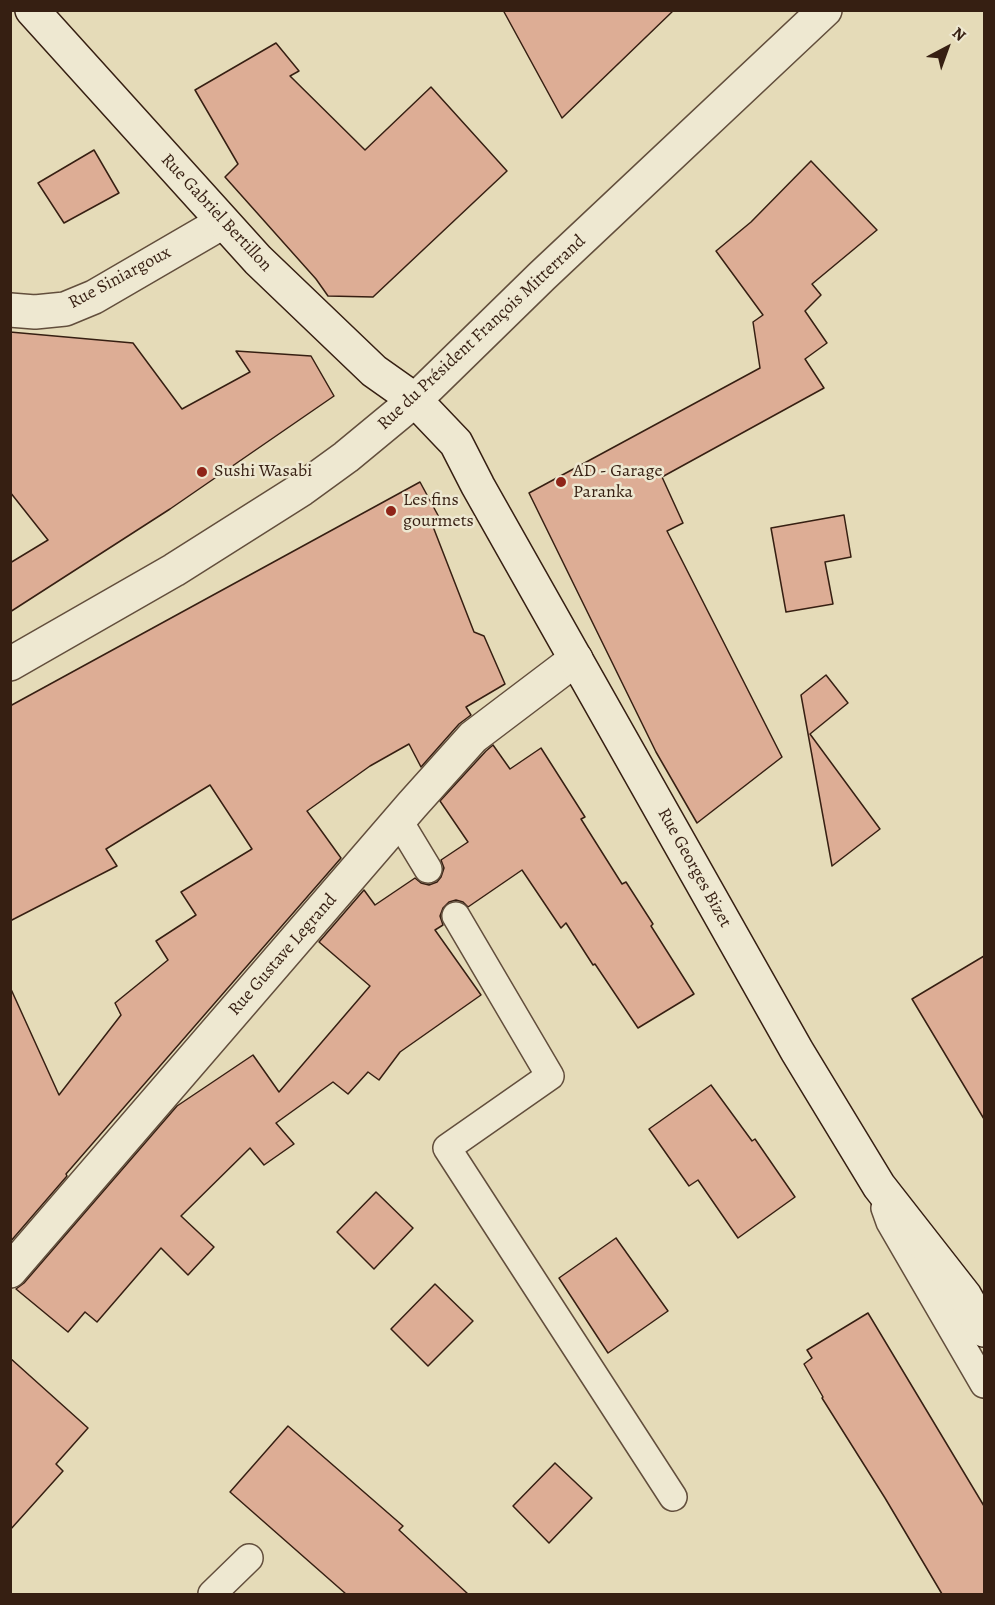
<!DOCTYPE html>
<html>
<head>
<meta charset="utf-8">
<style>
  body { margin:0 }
  #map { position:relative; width:995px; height:1605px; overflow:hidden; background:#e5dbb8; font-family:Alegreya,serif }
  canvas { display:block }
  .frame { position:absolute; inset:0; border:12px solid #361f12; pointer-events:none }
  .north { position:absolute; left:917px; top:18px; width:60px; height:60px; -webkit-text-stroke:4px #eee8d1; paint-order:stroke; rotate:41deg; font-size:16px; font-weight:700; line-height:24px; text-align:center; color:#361f12 }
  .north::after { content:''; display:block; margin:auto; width:21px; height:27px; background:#361f12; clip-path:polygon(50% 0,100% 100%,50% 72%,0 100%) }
</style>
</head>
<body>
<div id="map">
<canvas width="995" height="1605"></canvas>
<div class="frame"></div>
<div class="north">N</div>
</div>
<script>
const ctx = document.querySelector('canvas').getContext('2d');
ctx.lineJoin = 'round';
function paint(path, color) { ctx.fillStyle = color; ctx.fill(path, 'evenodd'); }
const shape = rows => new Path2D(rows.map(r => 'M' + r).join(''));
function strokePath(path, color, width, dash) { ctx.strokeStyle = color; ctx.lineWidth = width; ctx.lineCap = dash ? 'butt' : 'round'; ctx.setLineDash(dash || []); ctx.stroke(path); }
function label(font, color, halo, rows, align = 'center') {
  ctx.font = font + ' Alegreya,serif'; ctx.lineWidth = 5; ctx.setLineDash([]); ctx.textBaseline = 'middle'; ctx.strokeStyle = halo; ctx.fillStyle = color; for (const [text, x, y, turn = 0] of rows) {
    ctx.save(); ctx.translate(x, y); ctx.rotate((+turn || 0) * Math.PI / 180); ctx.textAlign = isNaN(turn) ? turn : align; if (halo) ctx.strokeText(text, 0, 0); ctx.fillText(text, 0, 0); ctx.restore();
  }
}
const building = shape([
  [503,10,674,10,562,118,503,10],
  [276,43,299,71,290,76,365,150,431,87,507,171,373,297,328,296,316,279,225,177,238,164,195,90,276,43],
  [94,150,119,193,64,223,38,183,94,150],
  [811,161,877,230,812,284,821,295,805,311,827,343,805,359,824,388,662,477,683,523,667,531,782,757,697,823,656,752,529,493,760,368,753,322,763,315,716,251,751,222,811,161],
  [10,332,133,343,182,409,250,372,236,351,311,356,334,396,170,509,10,612,10,563,48,540,10,492,10,332],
  [420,482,440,519,432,524,474,632,484,636,505,684,466,707,471,715,459,724,421,767,409,744,370,766,307,811,341,858,66,1174,67,1176,10,1242,10,987,59,1095,121,1015,115,1003,168,960,156,941,196,915,181,892,252,849,210,785,106,849,117,866,10,921,10,706,420,482],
  [844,515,851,557,825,562,833,604,786,612,771,528,844,515],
  [826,675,848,703,810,734,880,829,832,866,801,695,826,675],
  [493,745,510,769,541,748,585,817,581,819,622,884,626,882,653,924,651,926,694,994,638,1028,595,964,593,965,566,923,561,928,522,870,468,907,463,902,456,900,449,902,443,908,440,916,443,925,435,930,481,995,400,1052,379,1080,368,1072,348,1094,333,1082,276,1123,294,1144,264,1165,250,1148,181,1216,214,1247,188,1275,161,1248,97,1322,85,1312,68,1332,16,1289,24,1283,177,1106,253,1055,279,1092,370,986,319,942,364,890,375,905,415,878,421,883,429,885,437,882,441,877,444,868,441,860,468,842,440,801,486,751,493,745],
  [984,956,984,1119,912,999,984,956],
  [711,1085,752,1141,755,1139,795,1197,738,1238,698,1180,689,1186,649,1129,711,1085],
  [376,1192,413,1228,374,1269,337,1232,376,1192],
  [616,1238,668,1311,608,1353,559,1278,616,1238],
  [435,1284,473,1321,428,1366,391,1329,435,1284],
  [868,1313,984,1506,984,1594,942,1594,885,1498,822,1398,823,1397,804,1364,812,1358,807,1350,868,1313],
  [10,1358,88,1428,56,1464,63,1471,10,1530,10,1358],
  [288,1426,403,1526,399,1530,468,1594,346,1594,230,1492,288,1426],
  [555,1463,592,1498,549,1543,513,1506,555,1463]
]);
const service = shape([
  [399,821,428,869],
  [456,916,550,1076,447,1148,673,1497],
  [885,1208,890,1222,984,1384],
  [212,1594,249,1558]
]);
const minor = shape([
  [10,310,35,312,65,309,94,297,223,222],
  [10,1271,412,805,473,737,576,659]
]);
const tertiary = shape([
  [10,664,174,570,302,489,346,457,415,400,542,276,825,10]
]);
const secondary = shape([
  [32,10,258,260,374,371,415,400,456,443,478,486,797,1051,879,1186,965,1296,984,1330]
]);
const markers = [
  [202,472,6,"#8f2418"],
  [561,482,6,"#8f2418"],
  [391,511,6,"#8f2418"]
];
const streetNames = [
  ["Rue Gabriel Bertillon",216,213,47],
  ["Rue Siniargoux",120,278,-28],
  ["Rue du Président François Mitterrand",482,333,-43],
  ["Rue Georges Bizet",694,868,61],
  ["Rue Gustave Legrand",283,955,-49]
];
const poiNames = [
  ["Sushi Wasabi",214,472],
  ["AD - Garage",573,472],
  ["Paranka",573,493],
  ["Les fins",403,501],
  ["gourmets",403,522]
];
paint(building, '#ddad95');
strokePath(building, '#361f12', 1.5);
strokePath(service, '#624e3c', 30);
strokePath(minor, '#624e3c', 36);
strokePath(tertiary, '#624e3c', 36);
strokePath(secondary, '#361f12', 36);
strokePath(service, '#eee8d1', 27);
strokePath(minor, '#eee8d1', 33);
strokePath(tertiary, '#eee8d1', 33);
strokePath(secondary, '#eee8d1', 33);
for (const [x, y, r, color] of markers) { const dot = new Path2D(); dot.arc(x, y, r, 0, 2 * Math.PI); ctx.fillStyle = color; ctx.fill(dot); strokePath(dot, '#eee8d1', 2); }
label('18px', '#361f12', '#eee8d1', streetNames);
label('18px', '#361f12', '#eee8d1', poiNames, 'left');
</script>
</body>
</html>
